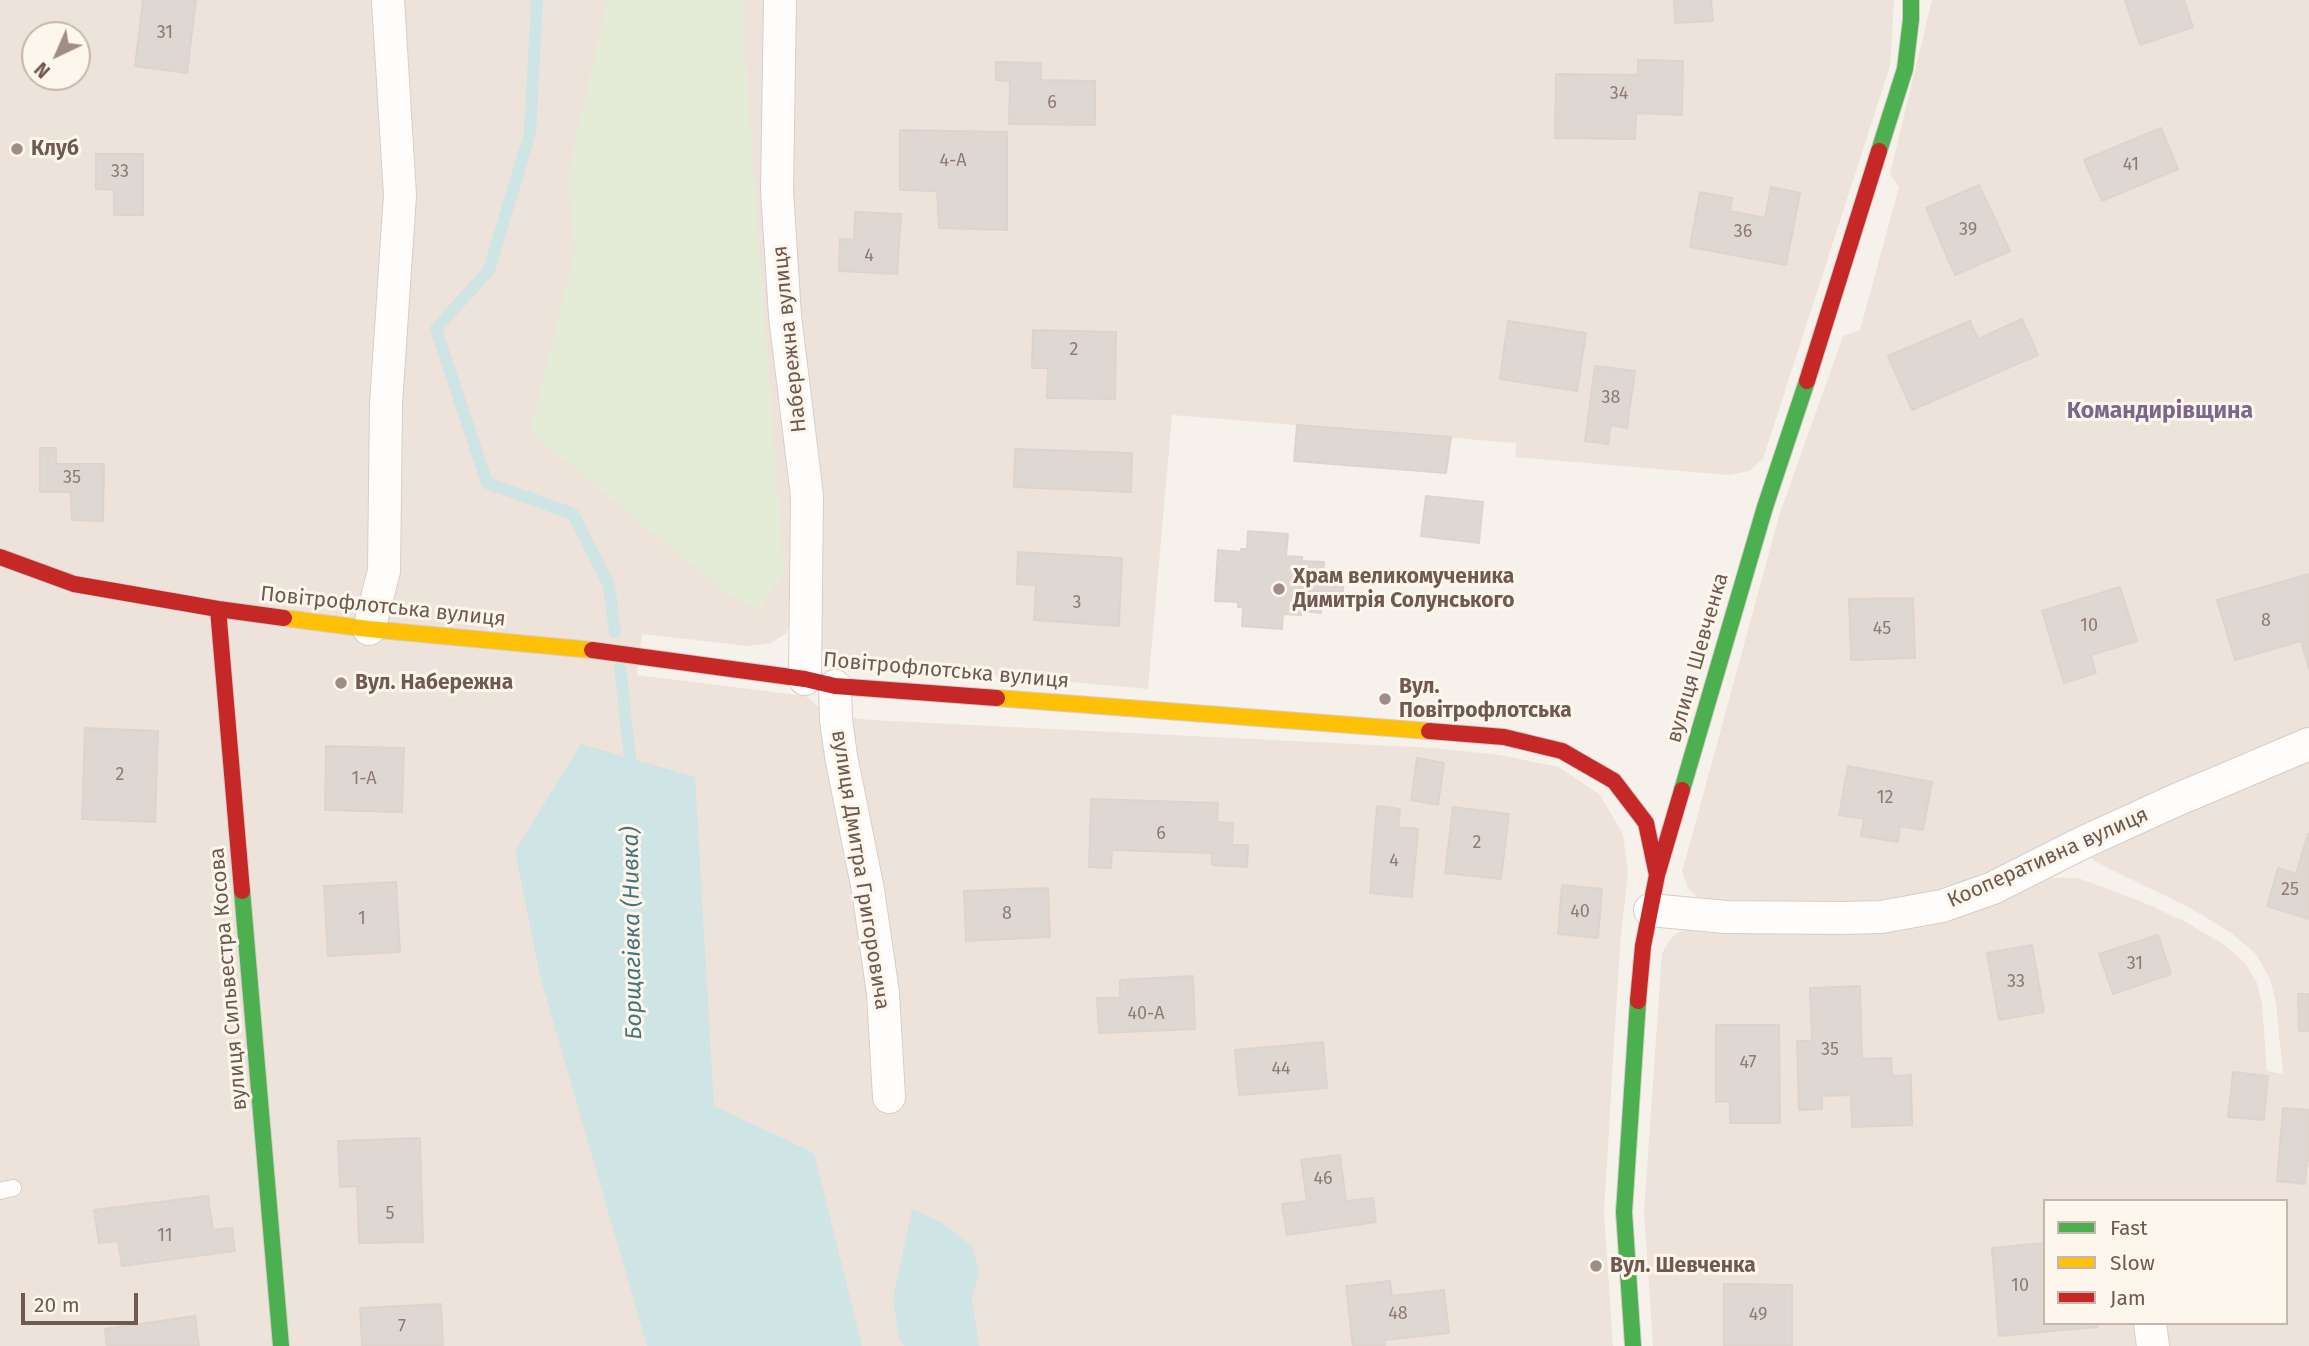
<!DOCTYPE html>
<html>
<head>
<meta charset="utf-8">
<style>
  body { margin:0 }
  #map { position:relative; width:2309px; height:1346px; overflow:hidden; background:#f6f1eb; font-family:"Fira Sans",sans-serif }
  canvas { display:block }
  .legend { position:absolute; left:2043px; top:1199px; width:245px; height:126px; box-sizing:border-box; background:#fdf6ed; border:2px solid #c5b7ae; margin:0; padding:9px 12px; list-style:none; font-size:21px; color:#70594f }
  .legend li { display:flex; align-items:center; gap:14px; height:35px }
  .legend b { width:35px; border:2px solid #c5b7ae }
  .north { position:absolute; left:21px; top:21px; width:70px; height:70px; box-sizing:border-box; background:#fdf6ed; border:2px solid #c5b7ae; border-radius:50%; rotate:224deg; font-size:19px; font-weight:700; line-height:28px; text-align:center; color:#70594f }
  .north::after { content:''; display:block; margin:auto; width:24px; height:32px; background:#9f8e86; clip-path:polygon(50% 0,100% 100%,50% 72%,0 100%) }
  .scale { position:absolute; left:21px; top:1293px; width:117px; height:32px; box-sizing:border-box; border:4px solid #70594f; border-top:0; padding-left:9px; font-size:21px; line-height:24px; white-space:nowrap; color:#70594f; -webkit-text-stroke:5px #fdf6ed; paint-order:stroke }
</style>
</head>
<body>
<div id="map">
<canvas width="2309" height="1346"></canvas>
<ul class="legend">
<li><b style="height:9px;background:#4caf50"></b>Fast</li>
<li><b style="height:9px;background:#ffc107"></b>Slow</li>
<li><b style="height:9px;background:#c62828"></b>Jam</li>
</ul>
<div class="north">N</div>
<div class="scale">20 m</div>
</div>
<script>
const ctx = document.querySelector('canvas').getContext('2d');
ctx.lineJoin = 'round';
function paint(path, color) { ctx.fillStyle = color; ctx.fill(path, 'evenodd'); }
const shape = rows => new Path2D(rows.map(r => 'M' + r).join(''));
function strokePath(path, color, width, dash) { ctx.strokeStyle = color; ctx.lineWidth = width; ctx.lineCap = dash ? 'butt' : 'round'; ctx.setLineDash(dash || []); ctx.stroke(path); }
function label(font, color, halo, rows, align = 'center') {
  ctx.font = font + ' "Fira Sans",sans-serif'; ctx.lineWidth = 6; ctx.setLineDash([]); ctx.textBaseline = 'middle'; ctx.strokeStyle = halo; ctx.fillStyle = color; for (const [text, x, y, turn = 0] of rows) {
    ctx.save(); ctx.translate(x, y); ctx.rotate((+turn || 0) * Math.PI / 180); ctx.textAlign = isNaN(turn) ? turn : align; if (halo) ctx.strokeText(text, 0, 0); ctx.fillText(text, 0, 0); ctx.restore();
  }
}
const residential = shape([
  [0,0,773,0,797,495,794,617,786,633,771,643,748,646,642,634,637,675,806,696,819,707,824,721,847,717,871,720,1434,748,1500,755,1559,767,1600,795,1623,834,1628,872,1620,945,1604,1212,1613,1346,0,1346],
  [35,35,77,35,77,77,35,77],
  [788,0,1894,0,1890,66,1763,459,1749,471,1729,475,1515,457,1516,443,1172,415,1148,689,838,661,827,657,820,649,796,316],
  [1932,0,2309,0,2309,736,1919,904,1703,903,1688,888,1682,872,1779,516,1843,336,1860,330,1899,187,1890,174],
  [2309,753,2309,1346,1653,1346,1644,1211,1662,953,1672,937,1684,929,1727,928,1999,901,2048,878,2078,878,2142,902,2184,921,2223,944,2245,963,2257,983,2262,1004,2267,1071,2283,1074,2276,1003,2270,979,2256,954,2231,933,2192,909,2094,861,2086,851],
  [2045,1201,2286,1201,2286,1323,2045,1323]
]);
const green = shape([
  [607,0,743,0,746,70,784,574,758,611,720,588,530,432,575,250,567,179]
]);
const water = shape([
  [581,744,695,777,714,1106,814,1153,862,1346,647,1346,540,976,515,851],
  [912,1209,941,1222,972,1246,979,1271,972,1299,979,1346,904,1346,899,1338,893,1299]
]);
const stream = shape([
  [537,0,530,133,489,270,436,329,487,483,573,514,609,585,615,632],
  [620,668,632,775]
]);
const building = shape([
  [143,0,196,0,187,73,135,66,143,0],
  [1674,0,1711,0,1713,21,1675,23,1674,0],
  [2125,0,2184,0,2193,27,2140,45,2125,0],
  [1638,60,1683,61,1682,115,1636,113,1635,139,1555,138,1556,74,1638,75,1638,60],
  [996,62,1041,63,1041,80,1095,81,1095,125,1009,124,1010,81,996,80,996,62],
  [2161,128,2178,169,2102,201,2084,160,2161,128],
  [900,130,1007,132,1007,230,939,228,937,191,900,190,900,130],
  [96,154,143,154,143,215,114,215,114,190,96,189,96,154],
  [1979,185,2010,251,1955,275,1926,208,1979,185],
  [1771,187,1800,193,1786,265,1690,247,1700,192,1732,198,1730,211,1765,218,1771,187],
  [855,212,901,214,897,274,839,271,840,239,854,240,855,212],
  [2022,319,2038,355,1912,410,1888,356,1970,321,1978,339,2022,319],
  [1508,321,1586,333,1577,391,1500,379,1508,321],
  [1033,330,1116,332,1115,399,1047,398,1048,368,1032,368,1033,330],
  [1595,366,1635,371,1627,428,1611,425,1608,444,1585,441,1595,366],
  [1297,425,1451,437,1446,473,1294,461,1297,425],
  [40,448,56,448,56,464,104,464,103,521,72,520,71,492,40,492,40,448],
  [1015,449,1132,453,1131,492,1014,487,1015,449],
  [1426,496,1483,502,1479,543,1421,536,1426,496],
  [1248,531,1288,534,1286,556,1302,557,1302,561,1324,562,1323,576,1344,577,1342,602,1322,601,1321,613,1301,611,1301,615,1283,614,1282,629,1242,626,1243,607,1238,607,1238,602,1215,601,1218,550,1241,552,1241,549,1247,549,1248,531],
  [1018,552,1122,558,1119,626,1034,620,1036,585,1017,584,1018,552],
  [2309,574,2309,669,2301,641,2235,660,2217,600,2309,574],
  [2120,587,2137,641,2091,655,2096,673,2064,683,2042,611,2120,587],
  [1913,598,1915,658,1851,660,1849,599,1913,598],
  [85,728,158,731,155,822,82,819,85,728],
  [326,746,404,748,402,812,325,810,326,746],
  [1417,758,1444,763,1438,805,1411,800,1417,758],
  [1848,766,1932,782,1923,830,1900,826,1898,842,1861,836,1864,819,1839,815,1848,766],
  [1091,799,1218,803,1217,822,1233,823,1232,845,1248,845,1247,867,1212,865,1212,853,1112,850,1111,868,1089,867,1091,799],
  [1377,806,1400,809,1398,827,1418,829,1412,897,1370,893,1377,806],
  [1453,807,1509,814,1501,879,1445,873,1453,807],
  [2308,834,2309,834,2309,919,2267,906,2278,868,2296,874,2308,834],
  [396,882,400,952,328,956,324,886,396,882],
  [1562,885,1602,889,1598,938,1558,934,1562,885],
  [1048,888,1050,937,966,941,964,891,1048,888],
  [2158,935,2171,974,2113,994,2099,954,2158,935],
  [2032,945,2044,1012,1999,1020,1987,953,2032,945],
  [1193,976,1195,1029,1099,1033,1097,998,1120,998,1120,980,1193,976],
  [1860,986,1862,1059,1891,1058,1892,1076,1911,1075,1912,1125,1852,1127,1851,1095,1822,1096,1822,1109,1799,1110,1797,1041,1812,1041,1810,988,1860,986],
  [2298,994,2309,994,2309,1031,2299,1031,2298,994],
  [1716,1025,1779,1025,1780,1123,1730,1123,1730,1101,1716,1102,1716,1025],
  [1323,1042,1327,1088,1239,1095,1235,1050,1323,1042],
  [2233,1072,2268,1076,2264,1120,2228,1117,2233,1072],
  [2283,1108,2309,1110,2309,1161,2307,1160,2305,1184,2277,1181,2283,1108],
  [420,1138,423,1242,359,1243,357,1186,340,1187,338,1141,420,1138],
  [1340,1155,1346,1201,1373,1198,1376,1222,1287,1235,1282,1204,1307,1201,1301,1160,1340,1155],
  [208,1196,213,1230,232,1228,235,1251,122,1266,118,1241,99,1243,94,1210,208,1196],
  [2045,1243,2045,1323,2097,1323,2097,1327,1999,1336,1992,1248,2045,1243],
  [1390,1281,1392,1296,1444,1290,1449,1333,1384,1340,1385,1346,1353,1346,1346,1286,1390,1281],
  [1724,1284,1792,1285,1792,1346,1724,1346,1724,1284],
  [441,1304,443,1346,362,1346,360,1308,441,1304],
  [195,1316,199,1346,107,1346,105,1329,195,1316]
]);
const lane = shape([
  [0,1191,13,1188]
]);
const street = shape([
  [780,0,777,191,785,316,807,496,805,679],
  [369,629,384,571,386,404,400,195,388,0],
  [835,686,836,720,841,756,868,890,883,993,889,1097],
  [1650,910,1726,917,1844,918,1881,917,1942,906,1993,888,2082,843,2174,801,2309,744],
  [2150,1323,2153,1346]
]);
const fast = shape([
  [1879,151,1905,69,1911,19,1911,0],
  [1682,790,1765,507,1807,381],
  [242,891,281,1346],
  [1633,1346,1624,1212,1638,1001]
]);
const slow = shape([
  [284,618,369,629,592,650],
  [997,698,1429,731]
]);
const jam = shape([
  [1807,381,1879,151],
  [0,557,74,584,218,609,284,618],
  [218,609,242,891],
  [592,650,805,679,835,686,997,698],
  [1429,731,1504,737,1562,751,1614,781,1646,823,1657,875],
  [1638,1001,1643,946,1657,875,1682,790]
]);
const markers = [
  [17,149,7,"#9f8e86"],
  [1279,589,7,"#9f8e86"],
  [341,683,7,"#9f8e86"],
  [1385,699,7,"#9f8e86"],
  [1596,1266,7,"#9f8e86"]
];
const numberNames = [
  ["31",165,33],
  ["34",1619,94],
  ["6",1052,103],
  ["4-А",953,161],
  ["41",2131,165],
  ["33",120,172],
  ["39",1968,230],
  ["36",1743,232],
  ["4",869,256],
  ["2",1074,350],
  ["38",1611,398],
  ["35",72,478],
  ["3",1077,603],
  ["8",2266,621],
  ["10",2089,626],
  ["45",1882,629],
  ["2",120,775],
  ["1-А",364,779],
  ["12",1885,798],
  ["6",1161,834],
  ["2",1477,843],
  ["4",1394,861],
  ["25",2290,890],
  ["40",1580,912],
  ["8",1007,914],
  ["1",362,919],
  ["31",2135,964],
  ["33",2016,982],
  ["40-А",1146,1014],
  ["35",1830,1050],
  ["47",1748,1063],
  ["44",1281,1069],
  ["46",1323,1179],
  ["5",390,1214],
  ["11",165,1236],
  ["10",2020,1286],
  ["48",1398,1314],
  ["49",1758,1315],
  ["7",402,1327]
];
const poiNames = [
  ["Клуб",31,149],
  ["Храм великомученика",1293,577],
  ["Димитрія Солунського",1293,601],
  ["Вул. Набережна",355,683],
  ["Вул.",1399,687],
  ["Повітрофлотська",1399,711],
  ["Вул. Шевченка",1610,1266]
];
const streetNames = [
  ["Набережна вулиця",790,339,-96],
  ["Повітрофлотська вулиця",383,607,6],
  ["вулиця Шевченка",1698,658,-74],
  ["Повітрофлотська вулиця",946,671,5],
  ["Кооперативна вулиця",2048,858,-24],
  ["вулиця Дмитра Григоровича",860,870,81],
  ["вулиця Сильвестра Косова",229,979,-95]
];
const neighbourhoodNames = [
  ["Командирівщина",2160,412]
];
const waterNames = [
  ["Борщагівка (Нивка)",633,933,-91]
];
paint(residential, '#eee3da');
paint(green, '#e4ebd7');
paint(water, '#cfe4e4');
strokePath(stream, '#cfe4e4', 12);
paint(building, '#dfd7d1');
strokePath(building, '#ded4ce', 2);
strokePath(lane, '#d5ceca', 18);
strokePath(street, '#d5ceca', 34);
strokePath(fast, '#d5cec8', 18);
strokePath(slow, '#d5cec8', 18);
strokePath(jam, '#d5cec8', 18);
strokePath(lane, '#fefdfc', 16);
strokePath(street, '#fefdfc', 32);
strokePath(fast, '#4caf50', 16);
strokePath(slow, '#ffc107', 16);
strokePath(jam, '#c62828', 16);
for (const [x, y, r, color] of markers) { const dot = new Path2D(); dot.arc(x, y, r, 0, 2 * Math.PI); ctx.fillStyle = color; ctx.fill(dot); strokePath(dot, '#fdf6ed', 2.5); }
label('18px', '#8e7b72', null, numberNames);
label('bold 21px', '#70594f', '#fdf6ed', poiNames, 'left');
label('21px', '#70594f', '#fdf6ed', streetNames);
label('bold 23px', '#7d668c', '#fdf6ed', neighbourhoodNames);
label('italic 23px', '#47757b', '#fdf6ed', waterNames);
</script>
</body>
</html>
